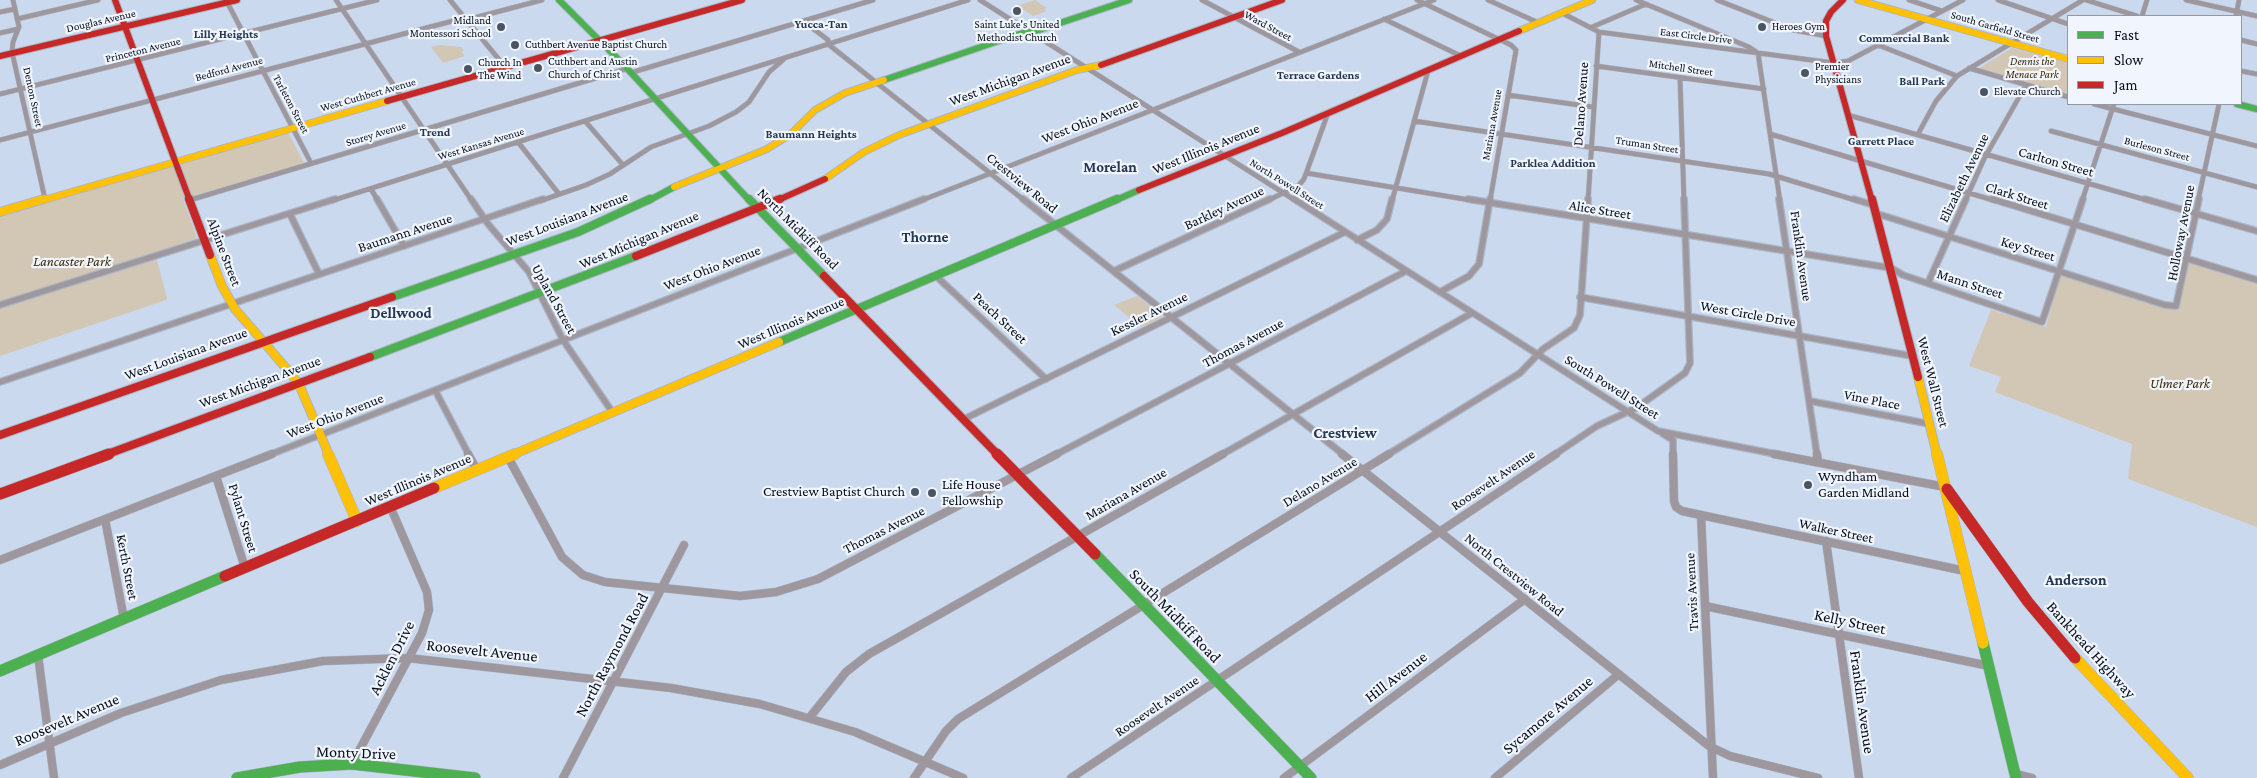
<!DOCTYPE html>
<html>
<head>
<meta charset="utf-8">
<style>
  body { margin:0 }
  #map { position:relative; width:2257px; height:778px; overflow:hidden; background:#cbd9ee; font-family:"Crimson Pro",serif }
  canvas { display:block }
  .legend { position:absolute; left:2067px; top:15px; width:175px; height:90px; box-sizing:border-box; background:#f1f6fe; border:1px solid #9398a2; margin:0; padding:6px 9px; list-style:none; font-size:15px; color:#050c18 }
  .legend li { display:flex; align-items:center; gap:10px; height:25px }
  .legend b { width:25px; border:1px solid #9398a2 }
</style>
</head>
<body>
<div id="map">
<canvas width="2257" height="778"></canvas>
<ul class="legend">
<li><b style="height:6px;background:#4caf50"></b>Fast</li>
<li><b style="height:6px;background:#ffc107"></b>Slow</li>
<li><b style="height:6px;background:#c62828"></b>Jam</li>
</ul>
</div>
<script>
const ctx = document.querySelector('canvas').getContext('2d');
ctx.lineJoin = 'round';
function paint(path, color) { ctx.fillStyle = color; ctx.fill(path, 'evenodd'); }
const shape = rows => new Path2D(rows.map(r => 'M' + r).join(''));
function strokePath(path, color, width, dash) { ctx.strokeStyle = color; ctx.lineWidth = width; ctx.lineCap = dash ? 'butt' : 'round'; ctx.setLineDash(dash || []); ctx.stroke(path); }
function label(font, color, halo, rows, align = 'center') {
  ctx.font = font + ' "Crimson Pro",serif'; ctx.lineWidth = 4.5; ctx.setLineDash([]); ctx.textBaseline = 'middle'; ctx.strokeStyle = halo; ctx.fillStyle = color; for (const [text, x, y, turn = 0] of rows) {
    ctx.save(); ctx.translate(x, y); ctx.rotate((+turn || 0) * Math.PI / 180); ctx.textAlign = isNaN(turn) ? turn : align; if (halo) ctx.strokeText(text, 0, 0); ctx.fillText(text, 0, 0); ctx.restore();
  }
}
const green = shape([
  [1035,0,1047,8,1044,9,1047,11,1033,16,1017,6],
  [440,45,461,47,464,51,461,52,465,56,443,63,431,47],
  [2012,48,2068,63,2068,95,1978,69],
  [288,132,304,163,183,199,197,238,155,253,167,298,166,300,0,356,0,214],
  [2189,262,2257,280,2257,527,2128,479,2132,444,1995,392,2001,377,1969,366,1991,310,2046,327,2060,274,2178,306],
  [1137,296,1161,315,1162,318,1141,327,1114,305]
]);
const streetFar2 = shape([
  [13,0,19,27,13,42,12,52,45,199],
  [226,0,311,163],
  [336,0,472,201],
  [450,0,506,68],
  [980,0,1296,201],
  [1202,0,1299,52],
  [1417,0,1511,45,1516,50,1490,201],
  [1488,0,1539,23],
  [1636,0,1749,47,1758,53,1780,201],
  [1717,0,1793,30,1826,36],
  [1909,0,1942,11],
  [1998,0,2068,24],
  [2086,0,2137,16],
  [2186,0,2257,16],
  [0,12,15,9],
  [1562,13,1599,32,1834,63,1848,61,1963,0],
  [2142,16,2147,0],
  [2236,16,2239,0],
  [17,19,98,0],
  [1384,19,1461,56],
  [466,20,542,0],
  [803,21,828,40,828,44,1025,201],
  [1592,27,1646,4],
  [0,33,18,29],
  [2241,40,2257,44],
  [1878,45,1957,76],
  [1596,66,1764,89],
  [1969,68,2068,97],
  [2241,71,2257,74],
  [630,73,873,0],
  [1680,78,1684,201],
  [0,94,377,0],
  [1508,95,1593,107],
  [2094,104,2257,146],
  [1848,115,2150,201],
  [585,121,623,165],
  [1414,121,1769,174,1858,201],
  [2051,131,2257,187],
  [1770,134,1996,201],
  [1918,134,1936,101,1957,76,2083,0],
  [0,140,464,18],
  [518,142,559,194],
  [1306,173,1476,201],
  [371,189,378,201],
  [190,200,626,69],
  [331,201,968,0],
  [540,201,586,185,610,174,651,147,709,126,736,112,749,102,769,72,783,60],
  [920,201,1434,0],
  [1267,201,1299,185,1304,179,1328,113],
  [1392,201,1428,71],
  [1588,201,1599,32],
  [1965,201,1984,159,2026,85],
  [2082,201,2114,104],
  [2198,201,2219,104]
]);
const streetFar1 = shape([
  [377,199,404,246],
  [471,199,488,224,529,272,563,340,613,413],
  [1023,199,1344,455],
  [1294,199,1658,431,1781,455],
  [1468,199,1891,268,1903,275,2042,322,2083,199],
  [1779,199,1817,455],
  [1854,199,1873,205],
  [1992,199,2257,280],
  [2145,199,2257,231],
  [190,200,192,199],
  [1875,213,2165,305,2176,306,2199,199],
  [290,214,319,274],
  [1357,240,1377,230,1387,219,1392,199],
  [1114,271,1270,199],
  [936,276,1046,379],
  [1928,283,1966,199],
  [1440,292,1469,276,1479,264,1490,199],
  [1580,297,1912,356],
  [0,305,335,199],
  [0,382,543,199],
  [435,390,469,455],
  [1810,401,1930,424],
  [964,419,1345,232],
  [1663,434,1673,440,1673,455],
  [269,455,924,199],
  [1055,455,1406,271],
  [1221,455,1472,313],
  [1387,455,1520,373,1543,349,1574,328,1580,315,1588,199],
  [1554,455,1597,426,1636,408,1685,373,1690,363,1684,199]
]);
const street = shape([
  [468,454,477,470],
  [1342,454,1709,746,1730,756,1818,778],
  [1673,454,1674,501,1676,507,1682,511,1965,571],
  [1774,454,1945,487],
  [1817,454,1818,462],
  [508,457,562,557,583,575,605,582,740,596,776,592,818,579,1057,454],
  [216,476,245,568],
  [1701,516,1713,778],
  [105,519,124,619],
  [1826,541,1859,778],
  [0,560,272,454],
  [1705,606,1989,666],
  [38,655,54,778],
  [810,717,846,672,869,654,1223,454],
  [352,764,422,633,429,610,427,592,390,506],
  [0,765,121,713,221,680,323,661,408,658,671,688,760,704,855,732,963,778],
  [2016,774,2032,778],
  [563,778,684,545],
  [914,778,946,731,958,719,1389,454],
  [1071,778,1556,454],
  [1284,778,1525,599],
  [1495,778,1619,674]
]);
const fastFar2 = shape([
  [559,0,622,63,750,201],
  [884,80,1019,34,1039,30,1129,0],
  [2237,104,2257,109],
  [648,201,674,187],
  [1114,201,1139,190]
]);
const fastFar1 = shape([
  [749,199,824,276],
  [392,297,578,232,650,199],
  [779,342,1117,199],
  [370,357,636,256]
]);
const fast = shape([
  [1095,554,1311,778],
  [1983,643,2016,778],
  [0,671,225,576],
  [237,778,300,767,352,764,475,778]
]);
const slowFar2 = shape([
  [1858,0,2068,59],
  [1519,31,1592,0],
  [825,179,864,152,899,135,1077,70,1101,65],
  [674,187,767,149,791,134,815,110,845,93,884,80],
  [40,201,387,101]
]);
const slowFar1 = shape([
  [0,212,44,199],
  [210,255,222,286,235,309,292,375,301,389,329,455],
  [1918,377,1937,455],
  [512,455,779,342]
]);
const slow = shape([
  [328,454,357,521],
  [1937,454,1983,643],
  [434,488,515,454],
  [2075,658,2188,778]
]);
const jamFar2 = shape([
  [115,0,190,201],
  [1843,0,1831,12,1826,21,1826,36,1872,201],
  [0,56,237,0],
  [1101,65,1282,0],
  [387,101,742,0],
  [1139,190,1282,133,1519,31],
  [776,201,825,179]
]);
const jamFar1 = shape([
  [189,199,210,255],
  [1872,199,1918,377],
  [636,256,780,199],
  [824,276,998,455],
  [0,435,392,297],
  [105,455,370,357]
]);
const jam = shape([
  [997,454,1095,554],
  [1947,489,2028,602,2075,658],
  [0,494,109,454],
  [225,576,434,488]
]);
const markers = [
  [1017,11,5,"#4a5463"],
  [501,27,5,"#4a5463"],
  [1762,27,5,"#4a5463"],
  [515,45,5,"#4a5463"],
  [538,68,5,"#4a5463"],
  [468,69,5,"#4a5463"],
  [1805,73,5,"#4a5463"],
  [1984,92,5,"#4a5463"],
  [1808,485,5,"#4a5463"],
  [915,492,5,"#4a5463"],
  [932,493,5,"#4a5463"]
];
const farStreetnames = [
  ["Douglas Avenue",101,21,-13],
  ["Ward Street",1268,26,28],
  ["South Garfield Street",1995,27,16],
  ["East Circle Drive",1696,36,7],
  ["Princeton Avenue",143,50,-14],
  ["Mitchell Street",1681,68,8],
  ["Bedford Avenue",229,69,-15],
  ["West Cuthbert Avenue",368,95,-16],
  ["Denton Street",33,97,78],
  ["Tarleton Street",291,104,62],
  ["Mariana Avenue",1492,125,-80],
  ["Storey Avenue",376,134,-17],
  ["West Kansas Avenue",481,144,-17],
  ["Truman Street",1647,145,9],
  ["Burleson Street",2157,149,15],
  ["North Powell Street",1287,184,32]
];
const farPoinames = [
  ["Midland",491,21,"right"],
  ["Montessori School",491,34,"right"],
  ["Saint Luke's United",1017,25,"center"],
  ["Methodist Church",1017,38,"center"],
  ["Heroes Gym",1772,27],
  ["Cuthbert Avenue Baptist Church",525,45],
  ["Cuthbert and Austin",548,62],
  ["Church of Christ",548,75],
  ["Church In",478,63],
  ["The Wind",478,76],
  ["Premier",1815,67],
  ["Physicians",1815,80],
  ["Elevate Church",1994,92]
];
const farParknames = [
  ["Dennis the",2032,62],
  ["Menace Park",2032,75]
];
const farNeighbourhoodnames = [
  ["Yucca-Tan",821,24],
  ["Lilly Heights",226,34],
  ["Commercial Bank",1904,38],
  ["Terrace Gardens",1318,75],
  ["Ball Park",1922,81],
  ["Trend",435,132],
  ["Baumann Heights",811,134],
  ["Garrett Place",1881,141],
  ["Parklea Addition",1553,163]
];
const streetNames = [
  ["West Michigan Avenue",1010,80,-20],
  ["Delano Avenue",1581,104,-86],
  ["West Ohio Avenue",1090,121,-21],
  ["West Illinois Avenue",1206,149,-22],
  ["Carlton Street",2056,162,16],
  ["Elizabeth Avenue",1964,178,-64],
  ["Crestview Road",1022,183,39],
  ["Clark Street",2017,196,17],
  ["Barkley Avenue",1224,208,-25],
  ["Alice Street",1600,210,9],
  ["West Louisiana Avenue",567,219,-21],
  ["North Midkiff Road",798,229,45],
  ["Baumann Avenue",405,233,-18],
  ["Holloway Avenue",2181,233,-79],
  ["West Michigan Avenue",639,240,-23],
  ["Key Street",2028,249,17],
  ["Alpine Street",224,252,69],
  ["Franklin Avenue",1801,256,82],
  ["West Ohio Avenue",712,268,-21],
  ["Mann Street",1970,284,18],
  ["Upland Street",554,299,61],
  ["Kessler Avenue",1149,314,-26],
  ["West Circle Drive",1748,314,10],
  ["Peach Street",1000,318,43],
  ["West Illinois Avenue",791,323,-23],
  ["Thomas Avenue",1243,343,-28],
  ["West Louisiana Avenue",186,354,-20],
  ["West Michigan Avenue",260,382,-20],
  ["West Wall Street",1933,382,76],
  ["South Powell Street",1612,387,32],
  ["Vine Place",1872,400,11],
  ["West Ohio Avenue",335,416,-21],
  ["West Illinois Avenue",418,480,-23],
  ["Roosevelt Avenue",1493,480,-34],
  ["Delano Avenue",1320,482,-31],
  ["Mariana Avenue",1126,494,-30],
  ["Pylant Street",243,518,73],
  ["Thomas Avenue",884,530,-27],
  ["Walker Street",1836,531,12],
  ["Kerth Street",127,567,79],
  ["North Crestview Road",1514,575,39],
  ["Travis Avenue",1692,592,-93],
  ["Roosevelt Avenue",1157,706,-34]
];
const parkNames = [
  ["Lancaster Park",72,262],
  ["Ulmer Park",2180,384]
];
const poiNames = [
  ["Wyndham",1818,477],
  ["Garden Midland",1818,493],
  ["Life House",942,485],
  ["Fellowship",942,501],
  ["Crestview Baptist Church",905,492,"right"]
];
const neighbourhoodNames = [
  ["Morelan",1110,167],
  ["Thorne",925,237],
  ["Dellwood",401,313],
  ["Crestview",1345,433],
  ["Anderson",2076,580]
];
const nearStreetnames = [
  ["South Midkiff Road",1175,616,46],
  ["Kelly Street",1850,622,12],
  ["Bankhead Highway",2091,650,48],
  ["Roosevelt Avenue",482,651,6],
  ["North Raymond Road",612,655,-62],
  ["Acklen Drive",392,658,-63],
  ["Hill Avenue",1396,677,-37],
  ["Franklin Avenue",1862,702,82],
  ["Sycamore Avenue",1548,715,-40],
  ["Roosevelt Avenue",67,720,-23],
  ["Monty Drive",356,753,2]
];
paint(green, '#d2c6b4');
strokePath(streetFar2, '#aab5c5', 5.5);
strokePath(streetFar1, '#aab5c5', 8);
strokePath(street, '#aab5c5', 9);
strokePath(fastFar2, '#aab5c5', 8);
strokePath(fastFar1, '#aab5c5', 10);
strokePath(fast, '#aab5c5', 12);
strokePath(slowFar2, '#aab5c5', 8);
strokePath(slowFar1, '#aab5c5', 10);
strokePath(slow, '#aab5c5', 12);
strokePath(jamFar2, '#aab5c5', 8);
strokePath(jamFar1, '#aab5c5', 10);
strokePath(jam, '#aab5c5', 12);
strokePath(streetFar2, '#9e989e', 4.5);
strokePath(streetFar1, '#9e989e', 5.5);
strokePath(street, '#9e989e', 8);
strokePath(fastFar2, '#4caf50', 6);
strokePath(fastFar1, '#4caf50', 8);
strokePath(fast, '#4caf50', 11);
strokePath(slowFar2, '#ffc107', 6);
strokePath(slowFar1, '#ffc107', 8);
strokePath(slow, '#ffc107', 11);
strokePath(jamFar2, '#c62828', 6);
strokePath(jamFar1, '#c62828', 8);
strokePath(jam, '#c62828', 11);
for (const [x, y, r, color] of markers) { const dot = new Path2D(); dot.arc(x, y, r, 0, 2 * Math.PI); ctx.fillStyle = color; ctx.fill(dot); strokePath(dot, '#f1f6fe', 2); }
label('11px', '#050c18', '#f1f6fe', farStreetnames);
label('11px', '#050c18', '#f1f6fe', farPoinames, 'left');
label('italic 11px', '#3a2703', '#f1f6fe', farParknames);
label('bold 12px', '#233654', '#f1f6fe', farNeighbourhoodnames);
label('14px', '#050c18', '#f1f6fe', streetNames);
label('italic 14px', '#3a2703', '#f1f6fe', parkNames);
label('14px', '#050c18', '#f1f6fe', poiNames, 'left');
label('bold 15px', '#233654', '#f1f6fe', neighbourhoodNames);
label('16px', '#050c18', '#f1f6fe', nearStreetnames);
</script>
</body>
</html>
